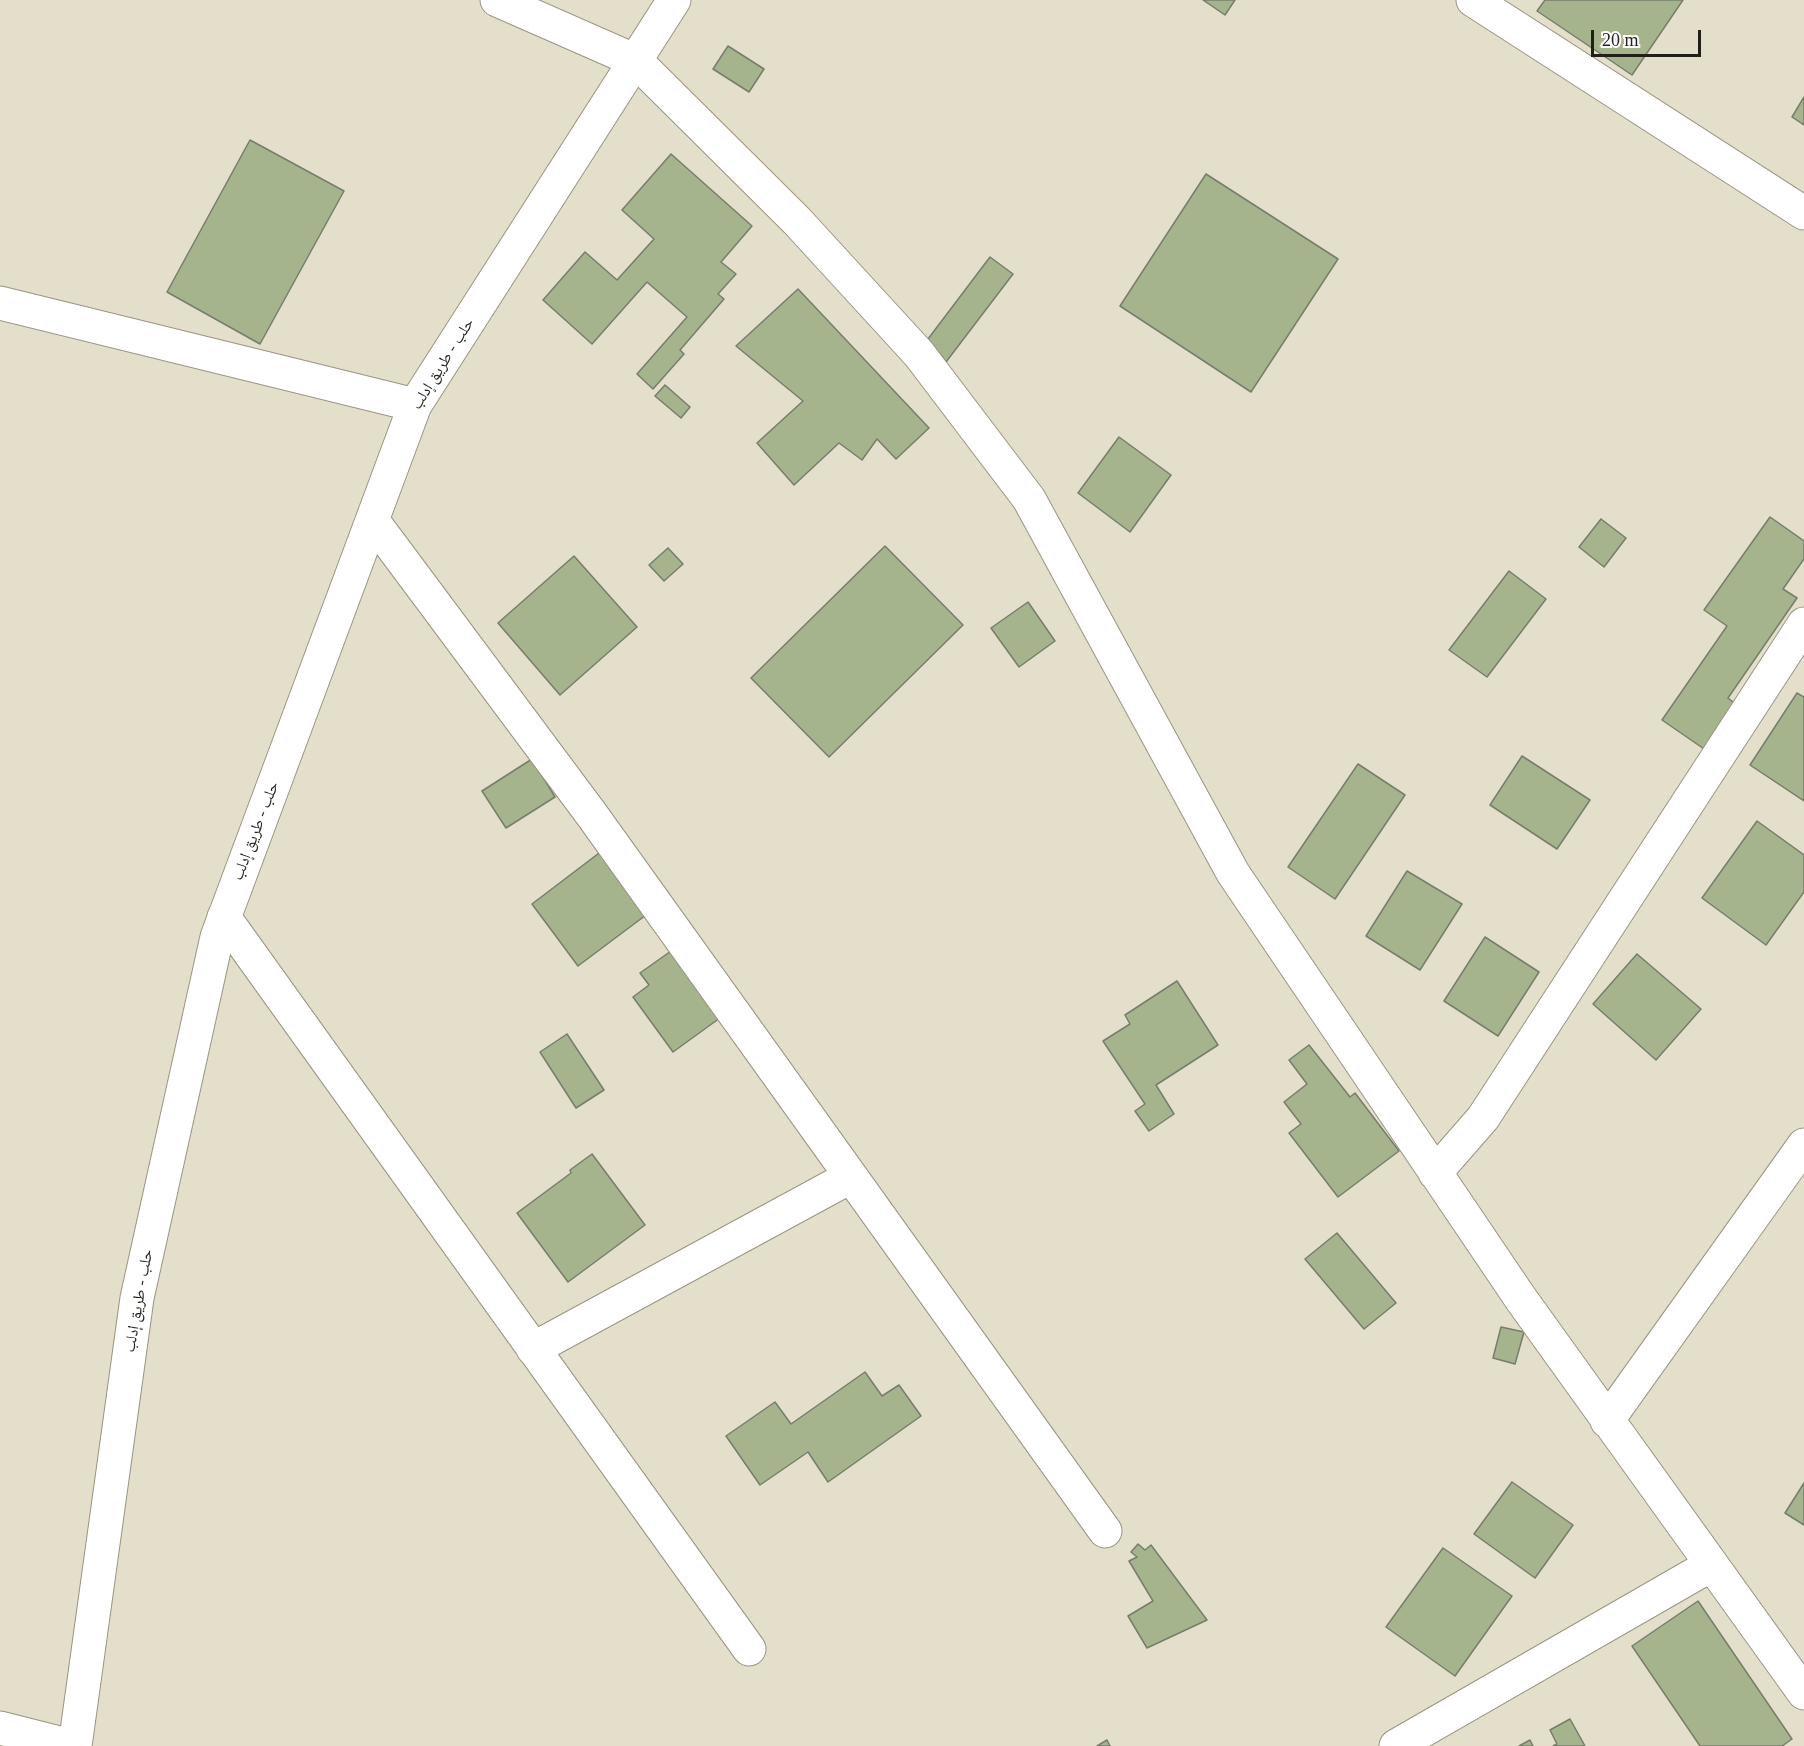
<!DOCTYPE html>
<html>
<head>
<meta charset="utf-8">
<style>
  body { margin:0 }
  #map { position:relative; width:1804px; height:1746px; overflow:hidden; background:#e3dfcb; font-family:"Times New Roman",serif }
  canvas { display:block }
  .scale { position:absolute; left:1591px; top:30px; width:110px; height:27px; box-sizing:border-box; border:3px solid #211f18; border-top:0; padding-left:8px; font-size:18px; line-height:21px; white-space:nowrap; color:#211f18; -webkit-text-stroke:4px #fff; paint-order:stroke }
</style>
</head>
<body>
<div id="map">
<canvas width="1804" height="1746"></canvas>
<div class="scale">20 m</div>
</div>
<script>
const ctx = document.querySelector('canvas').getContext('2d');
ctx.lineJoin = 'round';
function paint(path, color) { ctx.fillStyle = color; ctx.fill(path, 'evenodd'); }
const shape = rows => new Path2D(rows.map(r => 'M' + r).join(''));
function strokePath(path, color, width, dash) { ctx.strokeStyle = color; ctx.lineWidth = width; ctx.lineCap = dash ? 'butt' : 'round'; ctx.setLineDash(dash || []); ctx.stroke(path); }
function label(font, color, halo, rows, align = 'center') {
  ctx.font = font + ' "Times New Roman","Noto Naskh Arabic",serif'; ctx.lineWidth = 6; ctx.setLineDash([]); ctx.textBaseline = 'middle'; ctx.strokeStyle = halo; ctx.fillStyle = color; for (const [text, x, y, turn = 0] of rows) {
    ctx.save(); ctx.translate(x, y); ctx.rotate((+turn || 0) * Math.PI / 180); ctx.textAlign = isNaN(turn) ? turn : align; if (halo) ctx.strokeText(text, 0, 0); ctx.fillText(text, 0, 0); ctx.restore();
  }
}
const building = shape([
  [1203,0,1235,0,1225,15,1203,0],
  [1545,0,1683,0,1632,75,1537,11,1545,0],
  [728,46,764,69,749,92,713,69,728,46],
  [1804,97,1804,125,1792,117,1804,97],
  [250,140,344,191,260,344,167,292,250,140],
  [671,154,752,226,721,262,736,274,718,294,724,299,680,350,684,354,653,389,637,374,687,317,647,282,592,344,543,300,585,252,617,280,654,239,622,210,671,154],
  [1206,174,1338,259,1251,392,1120,306,1206,174],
  [990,257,1013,274,946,362,928,339,990,257],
  [798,289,929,428,896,459,877,439,862,460,839,443,794,485,757,443,803,401,736,346,798,289],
  [665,385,690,407,681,418,655,396,665,385],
  [1119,437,1171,475,1130,532,1078,493,1119,437],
  [1770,517,1804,541,1804,559,1783,589,1797,598,1728,698,1738,706,1707,751,1662,720,1727,626,1704,610,1770,517],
  [1601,519,1626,538,1604,567,1579,547,1601,519],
  [885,546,963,625,829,757,751,678,885,546],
  [668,548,683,564,664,581,649,565,668,548],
  [574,556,637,627,560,695,498,623,574,556],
  [1509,571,1546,599,1487,677,1449,650,1509,571],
  [1028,602,1055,641,1019,667,991,628,1028,602],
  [1797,693,1804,697,1804,801,1750,765,1797,693],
  [1522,756,1590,800,1557,849,1490,805,1522,756],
  [532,759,555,797,506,828,482,791,532,759],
  [1358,764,1405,795,1335,899,1288,867,1358,764],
  [1757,821,1804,855,1804,892,1766,945,1702,898,1757,821],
  [603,850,650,912,578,966,532,904,603,850],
  [1407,871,1462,904,1420,970,1366,936,1407,871],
  [1485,937,1539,972,1498,1036,1444,1001,1485,937],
  [671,951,724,1015,673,1052,633,997,649,985,640,973,671,951],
  [1637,954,1701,1009,1656,1060,1593,1004,1637,954],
  [1177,981,1218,1045,1156,1085,1174,1114,1149,1131,1135,1111,1145,1104,1103,1041,1130,1024,1125,1015,1177,981],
  [567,1034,604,1090,576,1108,540,1052,567,1034],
  [1309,1045,1350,1097,1355,1093,1399,1151,1338,1197,1289,1133,1301,1124,1284,1102,1307,1084,1289,1060,1309,1045],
  [592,1154,645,1225,568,1282,517,1213,571,1173,570,1170,592,1154],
  [1337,1233,1396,1303,1364,1329,1305,1259,1337,1233],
  [1501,1327,1524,1332,1515,1364,1493,1358,1501,1327],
  [865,1372,882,1396,899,1385,921,1416,828,1482,808,1452,760,1485,726,1436,775,1402,791,1424,865,1372],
  [1512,1482,1573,1525,1535,1578,1474,1534,1512,1482],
  [1804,1483,1804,1525,1785,1513,1804,1483],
  [1138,1544,1145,1550,1151,1545,1207,1620,1147,1648,1128,1616,1153,1601,1129,1561,1137,1557,1131,1552,1138,1544],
  [1443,1548,1512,1596,1455,1676,1386,1627,1443,1548],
  [1698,1601,1792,1739,1782,1746,1700,1746,1632,1646,1698,1601],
  [1570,1719,1585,1746,1553,1746,1557,1744,1550,1730,1570,1719],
  [1107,1740,1110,1746,1097,1746,1107,1740],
  [1530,1740,1533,1746,1519,1746,1530,1740]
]);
const minor = shape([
  [497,0,636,61,797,221,919,354,1029,499,1233,873,1521,1299,1804,1693],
  [1473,0,1804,213],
  [0,303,415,405],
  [373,521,592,815,1105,1531],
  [224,917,749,1649],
  [1435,1173,1483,1118,1804,624],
  [533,1349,850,1177],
  [1607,1421,1804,1145],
  [0,1728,71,1746],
  [1396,1746,1711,1565]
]);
const trunk = shape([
  [75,1746,137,1298,217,937,415,405,674,0]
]);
const streetNames = [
  ["حلب - طريق إدلب",443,364,-58],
  ["حلب - طريق إدلب",256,831,-69],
  ["حلب - طريق إدلب",139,1301,-80]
];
paint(building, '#a6b48e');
strokePath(building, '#777d6c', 1.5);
strokePath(minor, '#999583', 35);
strokePath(trunk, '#999583', 35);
strokePath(minor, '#fff', 33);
strokePath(trunk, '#fff', 33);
label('16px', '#211f18', '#fff', streetNames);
</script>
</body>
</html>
